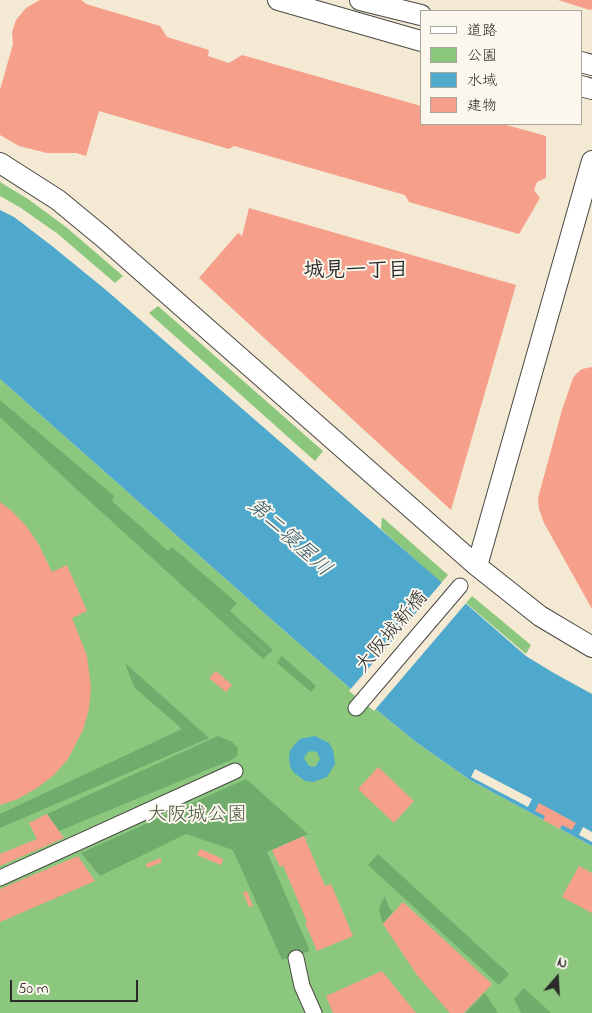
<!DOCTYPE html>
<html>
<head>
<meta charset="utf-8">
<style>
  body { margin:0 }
  #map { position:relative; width:592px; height:1013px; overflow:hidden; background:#f4e9d2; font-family:"Indie Flower","Klee One",sans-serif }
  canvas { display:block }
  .legend { position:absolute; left:420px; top:10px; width:162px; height:115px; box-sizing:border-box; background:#fbf7ec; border:1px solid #a8a59f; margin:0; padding:6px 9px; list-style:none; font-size:15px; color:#2b2b2b }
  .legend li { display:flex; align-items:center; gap:10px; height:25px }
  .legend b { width:25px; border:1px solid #a8a59f }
  .north { position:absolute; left:532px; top:953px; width:50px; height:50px; -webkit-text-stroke:4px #fbf7ec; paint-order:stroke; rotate:19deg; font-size:14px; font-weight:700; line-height:20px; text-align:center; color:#2b2b2b }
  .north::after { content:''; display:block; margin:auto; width:18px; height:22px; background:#2b2b2b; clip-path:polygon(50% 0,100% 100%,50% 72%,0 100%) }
  .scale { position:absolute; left:10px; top:980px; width:128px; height:22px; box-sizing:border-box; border:2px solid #2b2b2b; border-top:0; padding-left:6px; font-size:15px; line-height:18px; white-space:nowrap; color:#2b2b2b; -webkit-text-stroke:4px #fbf7ec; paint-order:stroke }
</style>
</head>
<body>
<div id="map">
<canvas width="592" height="1013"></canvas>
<ul class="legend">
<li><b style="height:6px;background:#fff"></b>道路</li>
<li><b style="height:14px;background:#8bc77d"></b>公園</li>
<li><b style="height:14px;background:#4fa9cd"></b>水域</li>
<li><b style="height:14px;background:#f6a08c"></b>建物</li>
</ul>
<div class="north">N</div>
<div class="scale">50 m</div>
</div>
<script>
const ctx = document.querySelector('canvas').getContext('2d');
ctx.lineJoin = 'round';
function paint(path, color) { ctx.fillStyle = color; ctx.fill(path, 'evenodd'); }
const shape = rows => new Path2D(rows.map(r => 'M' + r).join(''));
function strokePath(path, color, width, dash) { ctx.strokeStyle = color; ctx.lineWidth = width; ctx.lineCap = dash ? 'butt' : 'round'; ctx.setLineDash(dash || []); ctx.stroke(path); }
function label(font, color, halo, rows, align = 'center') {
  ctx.font = font + ' "Indie Flower","Klee One",sans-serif'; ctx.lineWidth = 4; ctx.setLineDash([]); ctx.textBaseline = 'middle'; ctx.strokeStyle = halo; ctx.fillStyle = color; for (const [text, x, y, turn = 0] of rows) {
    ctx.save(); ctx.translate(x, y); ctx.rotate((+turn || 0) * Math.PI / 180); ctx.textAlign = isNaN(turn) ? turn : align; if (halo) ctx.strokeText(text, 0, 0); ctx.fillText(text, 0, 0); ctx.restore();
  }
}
const green = shape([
  [0,182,28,199,66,227,123,276,115,283,58,234,21,208,0,196],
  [158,306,323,451,315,461,149,313],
  [0,379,263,612,351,689,416,742,470,780,592,846,592,1013,0,1013],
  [382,517,448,575,441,583,381,529],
  [472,596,531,645,526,654,466,603]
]);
const forest = shape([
  [0,400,114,496,112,501,168,551,172,547,237,603,230,611,273,650,269,654,180,572,268,654,263,659,73,486,0,417],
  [282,656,316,686,311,692,277,663],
  [125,663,209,738,0,828,0,814,182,729,134,687],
  [218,736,232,742,238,748,237,756,231,760,59,831,47,814],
  [246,779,308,834,267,852,310,951,282,960,233,850,186,834,100,876,81,853],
  [378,854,509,974,499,985,368,865],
  [385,896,389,908,393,912,383,923,379,911,380,905],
  [524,988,551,1013,521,1013,514,999],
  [485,993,498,1013,465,1013]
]);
const water = shape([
  [0,210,14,217,52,246,106,290,526,656,552,672,592,694,592,846,470,780,416,742,351,689,263,612,0,379],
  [315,736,329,743,333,750,335,764,327,777,313,782,305,781,293,772,290,766,289,758,290,750,300,739],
  [312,751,317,752,320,759,316,766,312,767,308,765,304,758,308,752]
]);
const pier = shape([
  [443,581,467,602,374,711,349,691],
  [475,769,532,799,528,807,471,777],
  [583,827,592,832,592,842,579,835]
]);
const building = shape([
  [40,0,81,0,86,4,160,26,167,37,209,50,208,56,229,63,242,55,421,106,421,124,503,124,546,136,546,178,537,182,534,190,540,198,519,234,409,202,405,195,234,146,229,149,99,111,86,156,76,153,47,153,19,146,0,135,0,90,13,44,12,32,16,20,26,8],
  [558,0,592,0,592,9,590,10],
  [249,208,516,285,451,510,199,278,238,233,242,236],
  [592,367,592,609,544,523,539,509,538,498,562,410,573,378,577,373,582,369],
  [0,502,12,511,27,527,39,545,52,572,67,565,87,611,72,618,87,656,91,688,89,709,83,730,68,759,54,775,37,788,18,799,0,805],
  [216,671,232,685,226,692,209,678],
  [378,767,414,801,394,823,358,789],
  [539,803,576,823,572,830,562,825,560,829,543,820,545,816,535,811],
  [47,814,64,838,0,866,0,854,37,839,29,823],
  [304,836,325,886,331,884,353,936,317,951,305,923,307,922,283,865,280,867,272,850],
  [200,849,223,859,221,865,197,855],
  [78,856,95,881,0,922,0,889],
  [160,858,162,862,147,868,146,864],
  [579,866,592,873,592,913,562,897],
  [247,891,253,906,249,907,243,892],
  [403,902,492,984,464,1013,450,1013,417,975,383,924],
  [382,971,416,1013,333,1013,326,996]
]);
const street = shape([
  [356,708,460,586],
  [0,878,235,771],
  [296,958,302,986,314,1013]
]);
const secondary = shape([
  [278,0,421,41],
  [360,0,421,15],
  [581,62,592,65],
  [581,86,592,89],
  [0,163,58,200,104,238,477,566,540,616,592,647],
  [477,566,592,161]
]);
const streetNames = [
  ["大阪城新橋",393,633,-50]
];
const parkNames = [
  ["大阪城公園",197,817]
];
const neighbourhoodNames = [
  ["城見一丁目",356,273]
];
const waterNames = [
  ["第二寝屋川",288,539,42]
];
paint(green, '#8bc77d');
paint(forest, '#70ac6c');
paint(water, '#4fa9cd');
paint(pier, '#f4e9d2');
paint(building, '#f6a08c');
strokePath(street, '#494844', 17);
strokePath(secondary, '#494844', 22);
strokePath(street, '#fff', 15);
strokePath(secondary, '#fff', 20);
label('20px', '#2b2b2b', '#fbf7ec', streetNames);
label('20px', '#485a44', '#fbf7ec', parkNames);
label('bold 21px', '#2b2b2b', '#fbf7ec', neighbourhoodNames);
label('italic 21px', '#395d6c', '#fbf7ec', waterNames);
</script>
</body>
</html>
